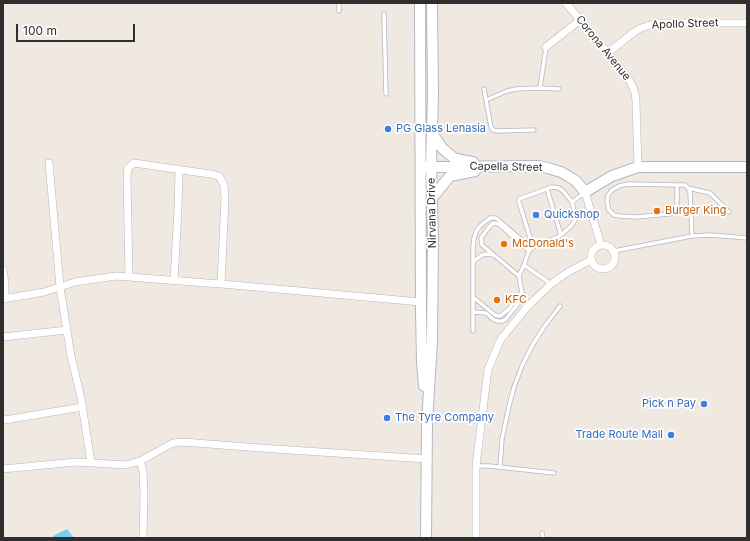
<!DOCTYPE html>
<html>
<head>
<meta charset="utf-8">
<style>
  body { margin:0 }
  #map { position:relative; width:750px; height:541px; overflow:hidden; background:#efe9e1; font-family:Inter,sans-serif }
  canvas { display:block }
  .frame { position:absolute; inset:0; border:4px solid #2e2e2e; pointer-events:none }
  .scale { position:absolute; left:16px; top:24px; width:119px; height:18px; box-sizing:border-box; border:2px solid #2e2e2e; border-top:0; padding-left:5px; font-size:12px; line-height:14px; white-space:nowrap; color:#2e2e2e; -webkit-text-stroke:3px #fff; paint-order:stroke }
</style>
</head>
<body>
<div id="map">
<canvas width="750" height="541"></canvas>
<div class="frame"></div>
<div class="scale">100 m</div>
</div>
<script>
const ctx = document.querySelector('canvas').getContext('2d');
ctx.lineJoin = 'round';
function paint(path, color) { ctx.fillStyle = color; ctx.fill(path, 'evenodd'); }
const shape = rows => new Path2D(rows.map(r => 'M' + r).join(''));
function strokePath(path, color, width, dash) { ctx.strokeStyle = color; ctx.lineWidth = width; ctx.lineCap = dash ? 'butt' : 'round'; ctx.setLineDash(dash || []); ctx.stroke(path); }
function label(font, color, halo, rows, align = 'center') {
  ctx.font = font + ' Inter,sans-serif'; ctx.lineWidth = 3.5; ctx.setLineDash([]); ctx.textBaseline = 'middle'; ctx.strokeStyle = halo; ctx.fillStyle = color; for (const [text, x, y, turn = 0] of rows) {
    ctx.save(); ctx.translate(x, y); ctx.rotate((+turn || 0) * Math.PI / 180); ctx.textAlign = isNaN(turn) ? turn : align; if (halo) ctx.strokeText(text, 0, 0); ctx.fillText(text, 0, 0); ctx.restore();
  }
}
const water = shape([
  [67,529,74,538,53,538,53,536]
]);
const lane = shape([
  [339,11,339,3],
  [384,14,386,94],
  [540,88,546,47],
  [484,89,491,127,493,130,497,131,534,130],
  [486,100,507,91,516,89,540,88,559,89],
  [677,185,677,208,674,212,669,214,636,217,620,216,614,215,609,210,607,202,608,195,612,190,619,186,628,184,677,185,685,185,688,188,690,192,692,236],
  [688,188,710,193,729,212],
  [547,189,561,235],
  [572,202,584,193],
  [614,251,692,236,710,235,747,238],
  [474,261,482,255,487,254,493,255],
  [524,265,551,284],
  [519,276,482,245,481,238,489,227,492,224,495,223,500,225,529,251],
  [473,297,495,315,498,316,500,316,508,310,521,293],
  [473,312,486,313,494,320,498,321,502,321,506,319,509,315,521,300,522,293,519,276,524,265,529,251,533,247,556,238,561,235,572,225,575,220,575,215,572,202,564,192,559,188,552,187,519,199,519,202,533,247],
  [473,331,473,247,474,238,476,232,479,227,486,221,490,218,496,218,531,248],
  [476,466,489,466,554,473],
  [500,467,502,439,509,406,514,387,522,366,532,346,544,327,560,306],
  [542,533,543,538]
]);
const street = shape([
  [566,3,580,20,608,53,628,78,632,85,635,93,636,101,638,167],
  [546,47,580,20],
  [608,53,634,32,641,28,653,24,659,23,747,23],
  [49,163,60,287,71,356,81,398,91,463],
  [585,192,601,245],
  '591 257a12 12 0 1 1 24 0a12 12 0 1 1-24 0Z',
  [3,270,5,283,5,299],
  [129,277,127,176,128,168,134,163,210,174,219,176,224,185,225,198,221,284],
  [174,281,178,209,179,169],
  [3,299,44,292,75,282,116,276,233,285,421,302],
  [3,337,67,330],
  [3,419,5,420,82,407],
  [140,461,143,471,144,494,143,538],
  [3,469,76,462,126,465,140,461,173,443,183,442,260,448,427,459],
  [476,538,476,466,488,369,501,339,527,307,551,284,568,272,591,260]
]);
const secondary = shape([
  [420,3,421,312,422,361,424,386],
  [432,133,442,148,450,155,454,158,461,160,473,162],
  [425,167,539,166,548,168,561,172,568,176,576,181,585,192,612,176,638,167,747,167],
  [432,198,450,176,475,171],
  [426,538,427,422,432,342,433,238,431,167,433,94,432,3]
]);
const markers = [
  [388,129,4,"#3f7fe0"],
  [657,211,4,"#e8710a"],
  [536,215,4,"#3f7fe0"],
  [504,244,4,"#e8710a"],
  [497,300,4,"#e8710a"],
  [704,404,4,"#3f7fe0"],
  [387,418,4,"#3f7fe0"],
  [671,435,4,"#3f7fe0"]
];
const streetNames = [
  ["Apollo Street",685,24,-2],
  ["Corona Avenue",603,48,51],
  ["Capella Street",506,167,1],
  ["Nirvana Drive",432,213,-91]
];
const shopNames = [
  ["PG Glass Lenasia",396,129],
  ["Quickshop",544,215],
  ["Pick n Pay",696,404,"right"],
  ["The Tyre Company",395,418],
  ["Trade Route Mall",663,435,"right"]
];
const foodNames = [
  ["Burger King",665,211],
  ["McDonald's",512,244],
  ["KFC",505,300]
];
paint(water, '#75cff0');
strokePath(lane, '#b4b7c1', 5);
strokePath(street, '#b4b7c1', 8);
strokePath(secondary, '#b4b7c1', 12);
strokePath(lane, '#fff', 3.5);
strokePath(street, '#fff', 7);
strokePath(secondary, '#fff', 10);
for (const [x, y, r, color] of markers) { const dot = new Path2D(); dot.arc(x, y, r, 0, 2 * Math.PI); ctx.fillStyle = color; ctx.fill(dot); strokePath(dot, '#fff', 1.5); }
label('11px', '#2e2e2e', '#fff', streetNames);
label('11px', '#366cbe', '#fff', shopNames, 'left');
label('11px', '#c56008', '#fff', foodNames, 'left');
</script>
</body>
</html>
